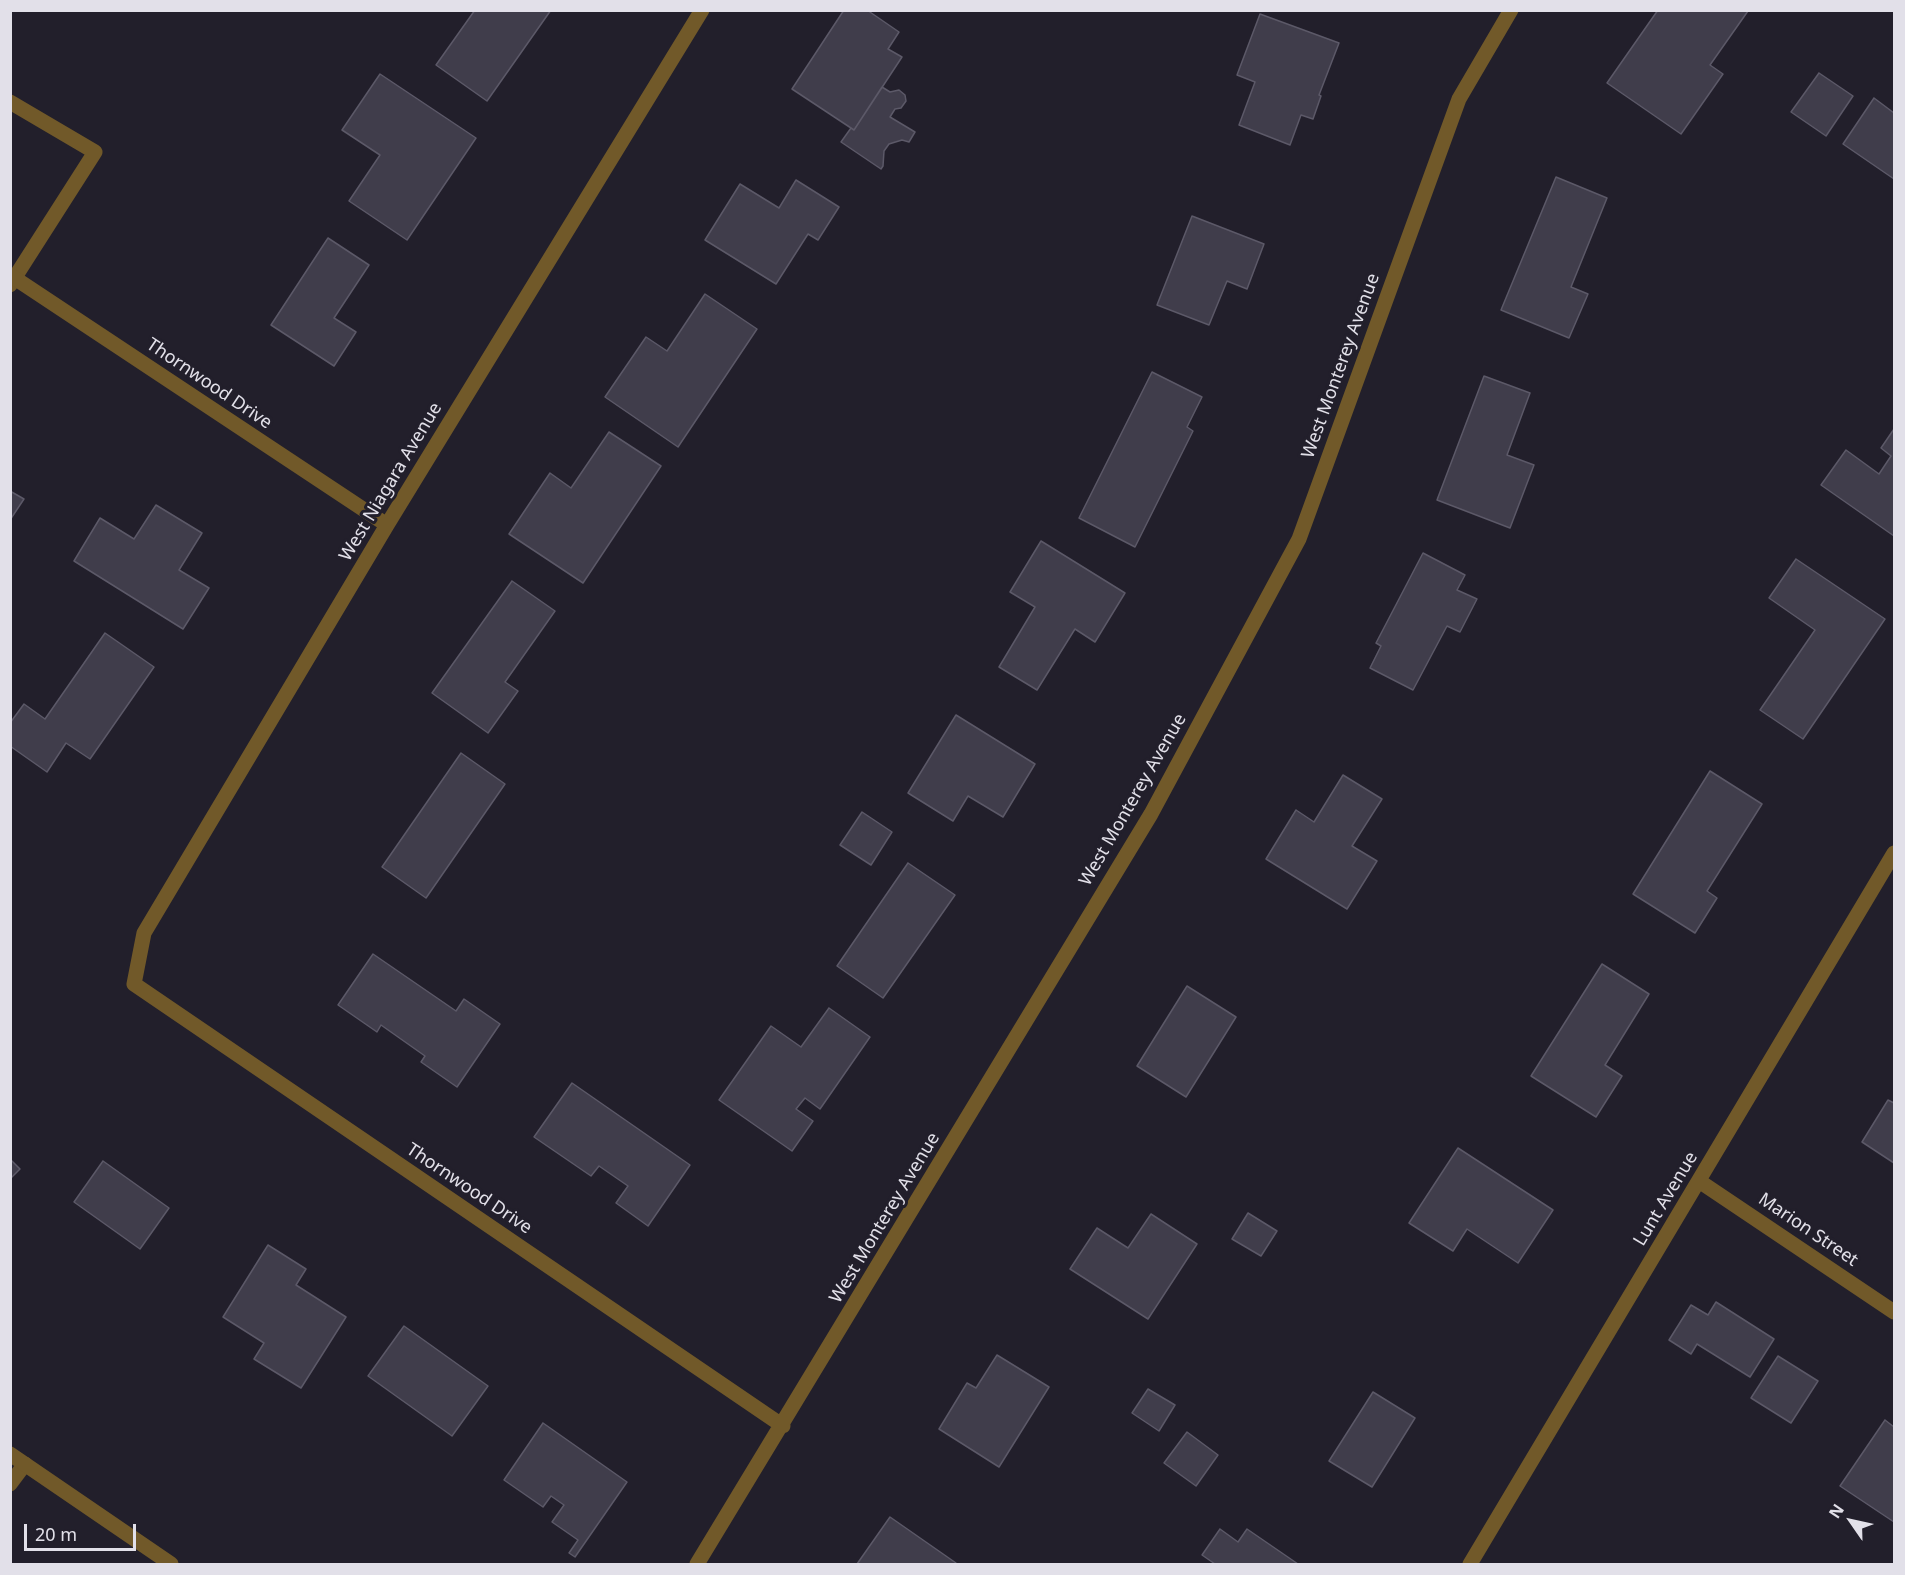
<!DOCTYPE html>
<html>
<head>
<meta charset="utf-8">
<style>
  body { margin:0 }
  #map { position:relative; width:1905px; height:1575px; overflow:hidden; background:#221f2b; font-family:"Noto Sans",sans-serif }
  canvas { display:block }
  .frame { position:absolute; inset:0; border:12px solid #e2e0e9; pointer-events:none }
  .north { position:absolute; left:1821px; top:1491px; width:60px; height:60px; -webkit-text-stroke:4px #221f2b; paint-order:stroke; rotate:304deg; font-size:16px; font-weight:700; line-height:24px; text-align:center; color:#e2e0e9 }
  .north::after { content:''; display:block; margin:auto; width:21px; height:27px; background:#e2e0e9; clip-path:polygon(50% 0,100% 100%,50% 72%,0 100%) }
  .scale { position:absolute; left:24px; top:1524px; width:112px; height:27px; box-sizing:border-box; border:3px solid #e2e0e9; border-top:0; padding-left:8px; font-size:18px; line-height:21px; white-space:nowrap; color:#e2e0e9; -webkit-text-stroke:4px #221f2b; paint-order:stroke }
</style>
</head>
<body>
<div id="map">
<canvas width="1905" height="1575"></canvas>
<div class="frame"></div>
<div class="north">N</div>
<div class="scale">20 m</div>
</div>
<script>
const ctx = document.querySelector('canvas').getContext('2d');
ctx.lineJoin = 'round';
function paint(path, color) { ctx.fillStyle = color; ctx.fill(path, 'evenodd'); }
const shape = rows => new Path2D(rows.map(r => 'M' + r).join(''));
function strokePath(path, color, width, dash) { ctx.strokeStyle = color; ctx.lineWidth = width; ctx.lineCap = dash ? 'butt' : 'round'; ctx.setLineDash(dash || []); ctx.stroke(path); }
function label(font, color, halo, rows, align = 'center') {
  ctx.font = font + ' "Noto Sans",sans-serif'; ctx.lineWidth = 6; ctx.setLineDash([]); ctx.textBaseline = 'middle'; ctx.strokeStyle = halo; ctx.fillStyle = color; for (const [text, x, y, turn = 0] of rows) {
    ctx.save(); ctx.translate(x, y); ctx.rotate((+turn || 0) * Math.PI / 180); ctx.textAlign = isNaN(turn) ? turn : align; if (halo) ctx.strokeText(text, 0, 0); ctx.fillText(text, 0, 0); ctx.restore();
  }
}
const building = shape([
  [475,10,551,10,487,101,436,65,475,10],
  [844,10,867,10,899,32,888,49,902,57,854,130,792,89,844,10],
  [1658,10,1748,11,1710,65,1723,74,1681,134,1607,83,1658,10],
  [1260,14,1339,43,1319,95,1321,96,1313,119,1301,115,1290,145,1239,125,1255,82,1237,75,1260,14],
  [1819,73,1853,96,1826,136,1791,112,1819,73],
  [380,74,476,138,407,240,349,201,380,155,342,130,380,74],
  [882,87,890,92,899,90,905,95,906,101,901,108,895,109,890,117,915,132,909,142,902,140,889,144,884,151,883,166,881,169,841,142,851,128,854,130,882,87],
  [1874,98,1894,113,1894,179,1843,144,1874,98],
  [1556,177,1607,198,1571,287,1588,294,1569,338,1501,310,1556,177],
  [796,180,839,207,818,240,808,234,776,284,705,240,740,184,779,208,796,180],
  [1192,216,1264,244,1247,289,1227,281,1209,325,1157,305,1192,216],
  [328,238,369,265,334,318,356,332,334,366,271,325,328,238],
  [705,294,757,329,678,447,605,397,646,337,667,351,705,294],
  [1152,372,1202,397,1187,427,1193,431,1135,547,1079,518,1152,372],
  [1484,376,1530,393,1507,455,1534,465,1510,528,1437,500,1484,376],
  [1894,429,1894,536,1821,485,1846,450,1879,474,1891,456,1881,448,1894,429],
  [609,432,661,466,583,583,509,534,550,473,571,488,609,432],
  [10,491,24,499,10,520,10,491],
  [156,505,202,533,179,570,209,588,183,629,74,561,100,518,134,539,156,505],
  [1041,541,1125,593,1095,642,1075,629,1037,690,999,667,1035,607,1010,592,1041,541],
  [1423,553,1465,575,1457,590,1477,599,1460,632,1447,626,1413,690,1370,668,1381,646,1376,643,1423,553],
  [1796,559,1885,619,1803,739,1760,710,1815,630,1769,598,1796,559],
  [512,581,555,611,505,682,518,691,488,733,432,693,512,581],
  [105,633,154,667,90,759,66,743,47,772,10,746,10,723,24,704,45,719,105,633],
  [956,715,1035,764,1003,817,968,796,953,821,908,793,956,715],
  [461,753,505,784,426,898,382,867,461,753],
  [1710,771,1762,804,1707,891,1717,898,1695,933,1633,894,1710,771],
  [1343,775,1382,799,1352,846,1377,861,1347,909,1266,859,1296,810,1314,822,1343,775],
  [862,812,892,832,871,865,840,845,862,812],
  [908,863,955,895,883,998,837,966,908,863],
  [373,954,456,1011,464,999,500,1024,457,1087,421,1062,425,1056,381,1025,377,1032,338,1005,373,954],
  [1602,964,1649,994,1605,1065,1622,1076,1596,1117,1531,1076,1602,964],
  [1187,986,1236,1017,1186,1097,1137,1066,1187,986],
  [829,1008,870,1037,820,1109,805,1098,796,1109,813,1121,792,1151,719,1100,771,1026,801,1047,829,1008],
  [572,1083,690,1165,648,1226,616,1203,628,1186,599,1166,591,1176,534,1137,572,1083],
  [1888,1100,1894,1103,1894,1163,1862,1142,1888,1100],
  [1458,1148,1553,1210,1518,1263,1467,1229,1453,1251,1409,1223,1458,1148],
  [10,1159,20,1169,10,1179,10,1159],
  [103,1161,169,1208,140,1249,74,1202,103,1161],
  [1248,1213,1277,1231,1261,1256,1232,1239,1248,1213],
  [1151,1214,1197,1244,1148,1319,1070,1269,1097,1228,1128,1248,1151,1214],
  [268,1245,306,1269,296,1285,346,1317,301,1388,254,1359,264,1343,223,1317,268,1245],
  [1716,1302,1774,1339,1750,1377,1697,1344,1691,1354,1669,1340,1691,1305,1708,1315,1716,1302],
  [404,1326,488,1386,452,1436,368,1376,404,1326],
  [997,1355,1049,1387,999,1467,939,1429,967,1383,976,1388,997,1355],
  [1778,1356,1818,1381,1791,1423,1751,1398,1778,1356],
  [1148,1389,1175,1405,1159,1431,1132,1413,1148,1389],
  [1373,1392,1415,1418,1372,1487,1329,1461,1373,1392],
  [1885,1420,1894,1427,1894,1522,1840,1486,1885,1420],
  [543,1423,627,1482,575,1557,569,1553,578,1540,552,1522,564,1505,551,1496,543,1507,504,1480,543,1423],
  [1187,1432,1218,1455,1196,1486,1164,1463,1187,1432],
  [890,1517,956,1563,955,1564,857,1564,890,1517],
  [1220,1529,1238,1542,1247,1529,1298,1564,1215,1564,1202,1555,1220,1529]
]);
const lane = shape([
  [10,102,95,152,10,285],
  [10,1484,25,1464]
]);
const street = shape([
  [702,10,387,525,144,933,134,984,783,1426],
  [10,275,387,525],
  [1699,1181,1894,1312],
  [10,1454,171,1564],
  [697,1564,1151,814,1299,539,1459,99,1511,10],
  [1470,1564,1894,853]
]);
const streetNames = [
  ["West Monterey Avenue",1341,366,-70],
  ["Thornwood Drive",209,384,34],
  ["West Niagara Avenue",391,482,-59],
  ["West Monterey Avenue",1133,800,-60],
  ["Thornwood Drive",469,1189,34],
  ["Lunt Avenue",1666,1199,-59],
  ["West Monterey Avenue",885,1218,-59],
  ["Marion Street",1808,1230,34]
];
paint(building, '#403d4b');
strokePath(building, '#5c5968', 1.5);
strokePath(lane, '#715929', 15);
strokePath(street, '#715929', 15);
label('18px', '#e2e0e9', '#221f2b', streetNames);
</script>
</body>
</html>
